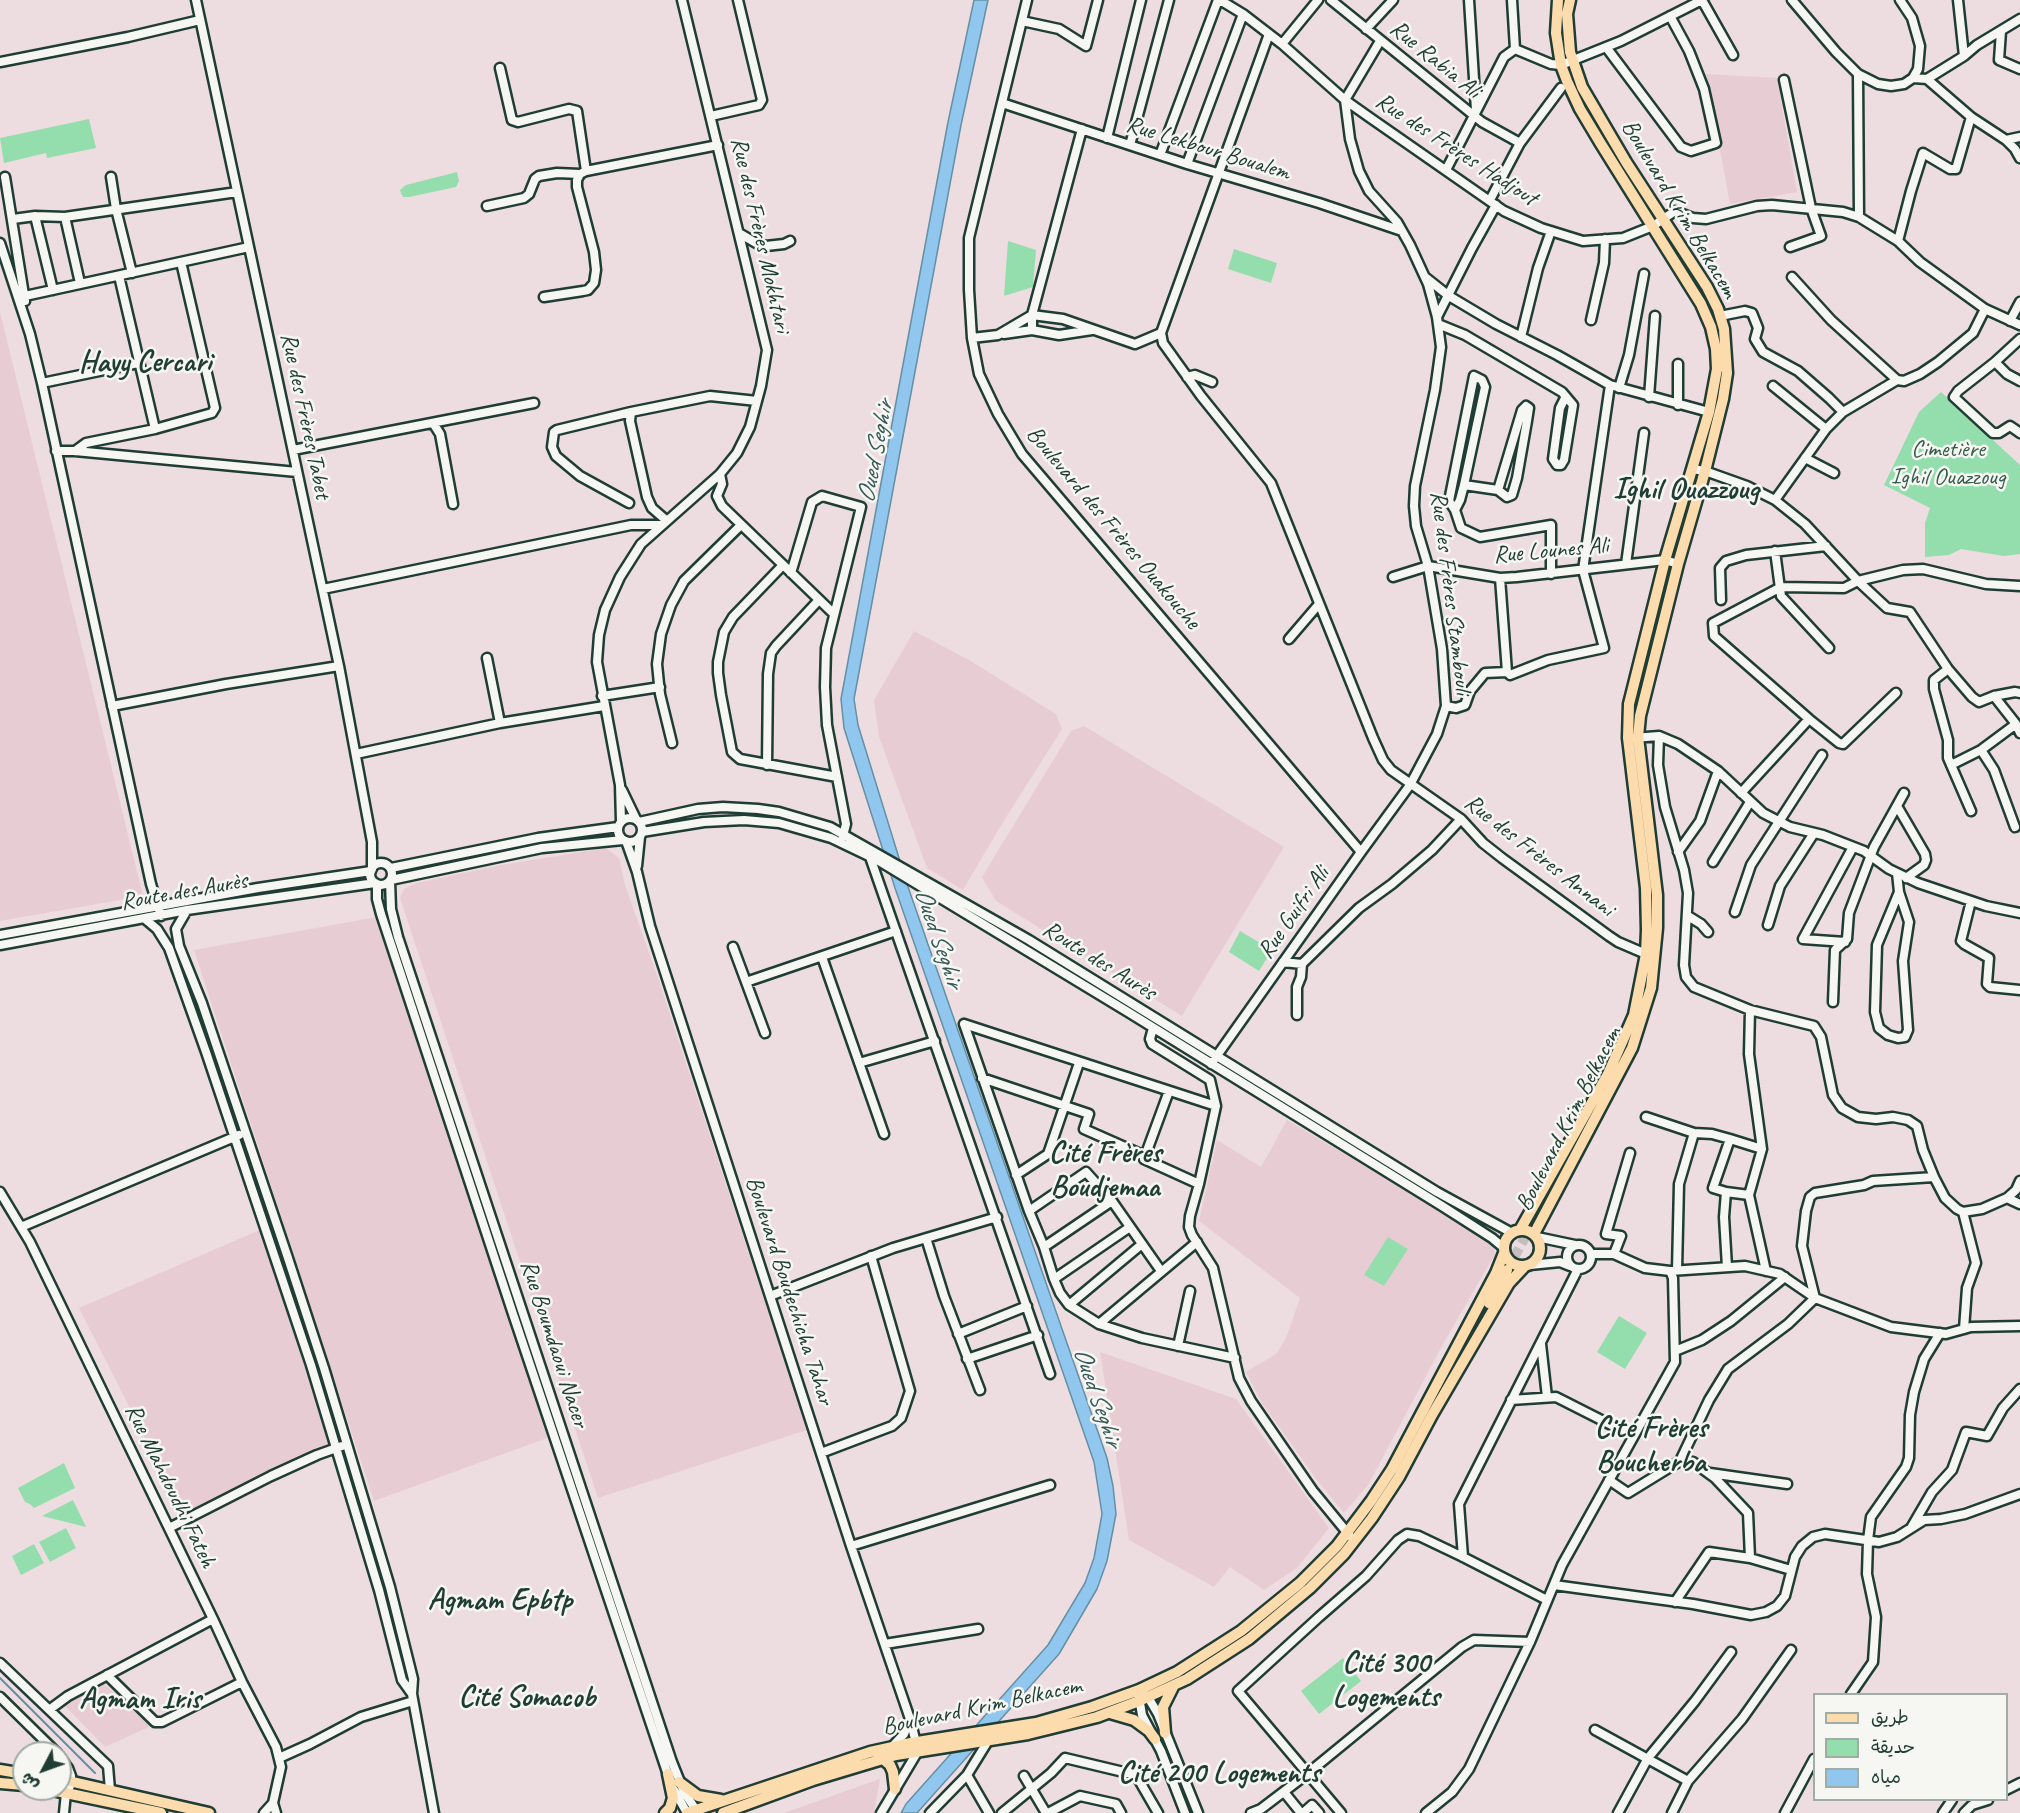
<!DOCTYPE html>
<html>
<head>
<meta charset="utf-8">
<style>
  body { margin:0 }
  #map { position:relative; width:2020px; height:1813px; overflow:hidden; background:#eedde0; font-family:Caveat,"Playpen Sans Arabic",sans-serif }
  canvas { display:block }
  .legend { position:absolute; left:1813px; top:1693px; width:195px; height:108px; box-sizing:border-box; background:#f6f6f2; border:2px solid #a0aca6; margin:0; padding:8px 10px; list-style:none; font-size:18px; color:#1f3d34 }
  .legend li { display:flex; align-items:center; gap:12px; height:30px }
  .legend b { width:30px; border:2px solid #a0aca6 }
  .north { position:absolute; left:12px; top:1741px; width:60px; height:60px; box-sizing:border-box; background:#f6f6f2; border:2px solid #a0aca6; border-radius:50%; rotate:229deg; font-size:16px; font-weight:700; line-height:24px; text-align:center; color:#1f3d34 }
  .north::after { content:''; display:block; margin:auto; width:21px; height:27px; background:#1f3d34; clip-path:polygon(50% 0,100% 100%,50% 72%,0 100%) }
</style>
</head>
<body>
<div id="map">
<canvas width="2020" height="1813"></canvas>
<ul class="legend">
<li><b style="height:8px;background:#fcdcac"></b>طريق</li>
<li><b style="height:16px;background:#94ddac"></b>حديقة</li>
<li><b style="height:16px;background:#91c7ef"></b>مياه</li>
</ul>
<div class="north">ش</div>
</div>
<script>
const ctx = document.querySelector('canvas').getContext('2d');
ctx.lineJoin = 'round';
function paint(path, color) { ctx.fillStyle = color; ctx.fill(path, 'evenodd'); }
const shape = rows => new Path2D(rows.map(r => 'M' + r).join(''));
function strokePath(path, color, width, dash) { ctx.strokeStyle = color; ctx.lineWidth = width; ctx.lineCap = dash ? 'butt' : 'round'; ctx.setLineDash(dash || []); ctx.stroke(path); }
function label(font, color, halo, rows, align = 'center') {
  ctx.font = font + ' Caveat,sans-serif'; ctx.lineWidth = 5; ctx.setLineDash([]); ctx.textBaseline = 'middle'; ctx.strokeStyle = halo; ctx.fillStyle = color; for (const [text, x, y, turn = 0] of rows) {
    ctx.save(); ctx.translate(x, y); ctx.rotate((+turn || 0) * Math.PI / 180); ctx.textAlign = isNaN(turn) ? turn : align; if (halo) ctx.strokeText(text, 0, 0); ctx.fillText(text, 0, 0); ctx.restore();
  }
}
const built = shape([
  [1706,74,1777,78,1797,192,1730,204],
  [0,312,143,896,0,921],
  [914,631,969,660,1056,714,1062,729,1000,827,963,890,927,868,879,737,874,700],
  [1084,726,1284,847,1182,1016,996,901,982,877,1071,731],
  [606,848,619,858,625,885,657,975,807,1430,598,1498,400,898,404,889,416,883,501,865],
  [377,917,550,1437,374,1501,194,950],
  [1287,1120,1493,1242,1495,1254,1442,1346,1368,1485,1344,1513,1317,1480,1262,1403,1246,1372,1276,1354,1286,1338,1300,1298,1199,1221,1217,1140,1261,1167],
  [262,1229,329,1445,184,1515,79,1308],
  [1100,1352,1236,1399,1329,1528,1297,1568,1264,1590,1230,1567,1214,1587,1129,1540],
  [101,1681,151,1726,105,1747,61,1702],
  [880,1779,874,1813,784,1813]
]);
const green = shape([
  [89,119,96,148,47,158,46,153,4,163,0,138],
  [457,172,459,181,456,187,409,197,403,197,401,193,400,190,406,185],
  [1008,241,1036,250,1033,287,1004,296],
  [1234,249,1277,263,1271,283,1228,269],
  [1941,392,2020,465,2020,554,2004,556,1961,549,1949,555,1925,557,1925,523,1930,508,1884,485,1919,412],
  [1240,931,1272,950,1259,971,1229,952],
  [1388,1237,1408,1249,1384,1286,1364,1275],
  [1619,1316,1647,1333,1625,1369,1597,1352],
  [64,1463,75,1488,34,1508,30,1504,25,1502,18,1488],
  [73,1500,86,1527,42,1516],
  [66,1528,76,1548,50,1562,39,1542],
  [34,1544,44,1563,21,1575,12,1556],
  [1343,1658,1361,1681,1319,1714,1301,1691]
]);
const water = shape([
  [974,0,988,0,961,125,854,699,858,725,907,884,1107,1458,1113,1486,1116,1514,1107,1561,1097,1589,1059,1654,917,1813,901,1813,906,1804,1048,1645,1085,1583,1094,1558,1102,1514,1094,1462,895,888,844,728,841,699,948,122,974,0]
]);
const stream = shape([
  [0,1678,95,1773]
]);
const majorTunnel = shape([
  [1507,1270,1534,1221]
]);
const minor = shape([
  [196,0,339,666,372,842,372,869],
  [1027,0,969,238,969,290,972,338,979,374,998,414,1022,454,1361,852],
  [1220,0,1243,14,1282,44,1345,100,1369,117,1504,211,1541,228,1583,241,1623,238,1653,226,1675,211,1693,218,1706,219,1757,206,1772,205,1843,212,1859,217,1898,241,1920,262,1985,309,2020,325],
  [1331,0,1482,122,1520,143],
  [1469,0,1476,110],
  [1512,0,1515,49],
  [1792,0,1836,52,1858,74,1878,84,1891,86,1904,84,1913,78,1918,69,1920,46,1912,18,1900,0],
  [1958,0,1964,56],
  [1022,21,1059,29,1086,46,1098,0],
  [1366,29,1393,0],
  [2001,31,1999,60,2020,69],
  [1269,34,1161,333,1163,343,1201,396,1271,483,1373,738,1383,760,1391,770,1461,819,1483,843,1502,858,1609,936,1618,942,1646,954],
  [1282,44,1318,0],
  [1606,47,1681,147,1691,151,1716,143,1704,89,1689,51,1670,16],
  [0,62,128,37,200,20],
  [500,68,512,120,518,122,569,109,577,111,586,171],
  [1858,74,1859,217],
  [1913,78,1927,79,1964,56,1977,45,2020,19],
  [1927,79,1971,117,2006,140,2020,137],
  [1784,80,1811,208,1821,236,1790,247],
  [1002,103,1187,164,1319,203,1402,231],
  [711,116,759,105,762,100,738,0],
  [1107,138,1141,0],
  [2006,140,2015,149,2020,158],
  [1130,145,1169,0],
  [1160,155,1218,0],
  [1187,164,1243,14],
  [1446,170,1504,57,1515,49,1551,64,1561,65,1621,41,1702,0,1733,55],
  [5,177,25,301],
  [111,177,116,209,132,273],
  [1490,200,1520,143,1561,88],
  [487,206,524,198,529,194,535,179,539,176,557,173,580,174],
  [35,216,53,290],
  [65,217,80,283],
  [13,219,35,216,65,217,237,192],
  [739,233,756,243,766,246,784,244,790,241],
  [1898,241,1911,191,1923,153,1950,169,1956,169,1971,117],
  [0,243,30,334,42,383,151,884,161,916],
  [119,276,155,429],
  [1425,277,1449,296,1496,324,1557,355,1610,385,1709,412],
  [1792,277,1831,320,1897,380],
  [25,296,249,247],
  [544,297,583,291,588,290,594,283,596,270,594,252,577,187,577,180,580,174,586,171,718,145],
  [1720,316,1745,311,1752,313,1758,328,1755,339,1763,352,1798,371,1829,398,1843,412],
  [1437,317,1472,248,1496,205],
  [1591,320,1604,263,1605,239],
  [2010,321,2020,302],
  [1438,324,1465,335,1562,392,1573,405,1564,460,1561,465,1557,465,1553,459,1560,408,1565,398],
  [1032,330,1032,315,1082,129],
  [1004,334,1032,330,1059,335,1092,330],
  [1521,337,1538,268,1551,231],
  [972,338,998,335,1032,315,1063,319,1135,344,1161,333],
  [2020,339,1995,362,1958,391,1954,397,1993,433,1999,433,2010,426,2020,433],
  [1995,362,2007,374,2020,381],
  [1678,364,1678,405],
  [1187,377,1195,375,1212,382],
  [42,383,138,363],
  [1773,386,1826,429],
  [1619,388,1629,355,1644,274],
  [1649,397,1655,316],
  [433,423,440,434,453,504],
  [293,450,534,403],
  [56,451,75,451,297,472],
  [75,451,86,443,155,429,212,413,215,408,181,262],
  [1805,458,1834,473],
  [1692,469,1705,471,1747,486,1775,500,1805,524,1858,581,1903,570,1923,569,1986,584,2020,586],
  [720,474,722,484,717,496,722,506,834,614],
  [1464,485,1498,490,1507,497,1512,495,1517,478,1527,421,1529,408,1526,406,1522,410,1498,490],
  [1775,500,1826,429,1843,412,1897,380,1904,381,1920,374,1938,362,1973,333,1985,309],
  [629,503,580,476,556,456,552,447,554,432,557,430,631,412],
  [1455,510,1460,500,1464,485,1485,387,1482,380,1474,376,1449,501,1455,510,1461,528,1480,537,1551,525,1551,574],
  [667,521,652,508,647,497,630,421,631,412,710,396,757,401],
  [1775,551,1781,596,1829,648],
  [1626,564,1644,433],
  [783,565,733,617,724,632,718,662,718,673,721,695,732,752,740,759,837,777],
  [791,573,812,502,822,496,861,507,826,648,825,687,827,725,846,824,843,836],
  [1393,577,1428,566,1500,578,1517,577,1665,560,1678,564],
  [1500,578,1507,672],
  [323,589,631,525,662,525],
  [1721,600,1720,568,1726,561,1746,555,1826,546],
  [1289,639,1319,604],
  [487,658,500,723],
  [1948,669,1934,680,1934,689,1948,740,1948,758,1971,811],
  [1896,693,1843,744,1839,743,1809,719,1714,636,1713,623,1781,587,1844,588,1858,581,1887,608,1910,612,1948,669,1972,697,1979,702,1994,696,2015,692,2020,693],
  [602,696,660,687],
  [1994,696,2016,724,2020,733],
  [112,706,226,684,339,666],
  [1446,706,1456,708,1465,705,1470,691,1485,673,1507,672,1510,675,1548,660,1604,648,1583,570,1610,385],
  [1659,736,1658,765,1665,807,1684,870,1688,893,1684,965,1686,977,1694,987,1750,1010,1814,1026,1821,1037,1833,1095,1842,1108,1858,1117,1876,1119,1893,1117,1908,1120,1917,1126,1923,1150,1934,1177,1945,1198,1957,1209,1963,1212,1982,1209,2007,1198,2016,1190,2020,1181],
  [1633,738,1659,736,1678,744,1718,771,1763,813,1790,827,1823,835,1864,851,1889,869,1918,883,1986,906,2020,913],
  [672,743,660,694,657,664,661,634,671,605,684,581,741,525],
  [1981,750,1994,770,2015,827],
  [356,754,500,723,604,706],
  [767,765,768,674,771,653,776,646,818,601],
  [1951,765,1981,750,2016,724],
  [622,790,636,819],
  [1741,793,1809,719],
  [1897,806,1925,854,1926,860,1924,865,1906,878],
  '618 830a12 12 0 1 1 24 0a12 12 0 1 1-24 0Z',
  [621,821,620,785,597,662,599,635,605,610,620,577,641,544,720,474,737,453,750,427,761,386,767,350,682,0],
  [639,822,698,809,723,807,758,809,779,812,830,827,1029,940,1437,1192,1512,1233],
  [642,832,704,822,744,820,779,823,831,838,879,861,1128,1012,1442,1206,1492,1238,1504,1248],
  [626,841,637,872,650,926,851,1546,910,1719,918,1751,881,1813],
  [1678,852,1700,821,1718,771],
  [870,857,1050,1374],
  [1713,862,1750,802],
  '370 874a11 11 0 1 1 22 0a11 11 0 1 1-22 0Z',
  [637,866,640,837],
  [391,868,538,838,618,827],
  [1897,873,1899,892,1877,945,1875,1012,1879,1028,1888,1035,1898,1038,1905,1037,1908,1030,1903,961,1909,922,1899,892],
  [391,880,542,848,623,840],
  [390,881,391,909,398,937,672,1762,684,1792,698,1813],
  [377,884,377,899,381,914,513,1314,669,1778],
  [1971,901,1961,941,1964,944,1989,958,1987,984,1990,987,2020,990],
  [187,910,176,929,179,946,202,1003,287,1255,324,1368,390,1587,413,1679,412,1694,434,1813],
  [1735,912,1751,865,1822,755],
  [1688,916,1701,924,1708,932],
  [145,919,157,929,169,948,206,1052,311,1365,379,1590,402,1680,412,1694],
  [1768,925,1780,886,1814,833],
  [0,935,258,888,371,871],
  [1845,942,1803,939,1853,847],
  [0,945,187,910,375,883],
  [733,947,765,1033],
  [822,957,884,1134],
  [1283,962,1302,964,1359,908,1392,884,1432,850,1461,819],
  [746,982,896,931],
  [1833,1002,1835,950,1847,939,1849,913,1874,847,1904,793],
  [1750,1010,1749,1054,1762,1149,1749,1195,1766,1271],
  [1297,1015,1297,987,1301,977,1302,964],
  [964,1024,1029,1211,1044,1247,1054,1279,1060,1293,1069,1305,1099,1324,1142,1338,1235,1358],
  [964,1024,1216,1106],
  [1153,1028,1150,1039,1152,1044,1210,1080,1216,1106,1199,1184,1190,1216,1189,1227,1192,1235,1213,1268,1239,1378,1251,1401,1313,1491,1350,1536],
  [859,1063,935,1041],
  [1211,1064,1361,852,1410,785,1437,734,1446,706,1442,649,1428,566,1416,526,1414,506,1415,486,1435,390,1441,347,1437,317,1428,284,1410,245,1397,222,1369,191,1359,171,1350,139,1345,100,1380,41],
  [982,1078,1089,1114,1084,1129,1145,1156],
  [1169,1091,1144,1159,1199,1184],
  [1646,1117,1694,1133,1712,1134,1730,1139],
  [1016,1175,1048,1154,1079,1063],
  [0,1192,30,1242,213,1619,242,1682,276,1747,281,1767,273,1803,276,1813],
  [1726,1192,1749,1195],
  [2007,1198,2020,1204],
  [1029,1211,1086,1172,1112,1201,1161,1271],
  [1963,1212,1976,1263,1967,1288,1964,1329],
  [21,1227,239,1135],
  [1537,1237,1575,1245],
  [926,1238,944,1296,980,1390],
  '1567 1257a12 12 0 1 1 24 0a12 12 0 1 1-24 0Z',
  [1044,1247,1112,1201],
  [1614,1254,1621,1236,1606,1234,1630,1153],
  [1530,1265,1560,1262,1570,1266],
  [1727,1267,1724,1217,1726,1192,1713,1188,1730,1139,1762,1149],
  [1677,1270,1679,1184,1694,1133],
  [1670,1271,1745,1266,1780,1274,1815,1298,1891,1327,1946,1334,1971,1327,2020,1326],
  [1054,1279,1130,1227],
  [770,1296,893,1248,997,1217],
  [1069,1305,1142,1244],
  [1099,1324,1197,1242],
  [958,1334,1027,1306],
  [1541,1344,1547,1397],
  [1178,1346,1190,1291],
  [1675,1351,1702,1340,1731,1321,1785,1277],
  [967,1359,1038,1335],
  [1511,1400,1556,1397,1633,1436],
  [821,1453,892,1426,901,1418,910,1391,871,1256],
  [1680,1461,1709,1400,1728,1369,1788,1324,1815,1298,1802,1246,1806,1211,1810,1197,1815,1193,1864,1185,1873,1181,1934,1177],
  [1710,1473,1787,1484],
  [1609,1480,1628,1493,1680,1461,1693,1462,1715,1478,1748,1513,1750,1558],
  [169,1528,271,1476,317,1455,342,1446],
  [1911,1528,1932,1492,1952,1470,1966,1432,1987,1436,2003,1408,2020,1389],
  [851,1546,1050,1485],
  [1463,1557,1459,1504,1578,1269],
  [1554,1585,1693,1604,1751,1615,1766,1612,1777,1606,1785,1596,1795,1557,1802,1546,1813,1537,1825,1534,1879,1542,1897,1537,1924,1520,1941,1519,1965,1514,2020,1494],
  [1675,1602,1709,1552,1750,1558,1791,1570],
  [885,1644,978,1629],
  [0,1663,108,1766,110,1790],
  [107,1675,155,1722,162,1722,242,1682],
  [1144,1694,1148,1697,1158,1714,1198,1813],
  [1851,1694,1873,1662,1876,1617,1867,1574,1868,1540,1871,1517,1906,1467,1909,1458,1910,1415,1914,1392,1924,1359,1940,1333],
  [0,1697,57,1753],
  [1139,1697,1142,1715,1161,1751,1185,1813],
  [49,1710,68,1696,213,1619],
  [1595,1730,1688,1781],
  [988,1741,967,1775,989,1813],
  [891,1748,904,1734,910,1719],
  [60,1757,68,1768,71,1776,71,1784,66,1793,64,1813],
  [279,1758,310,1744,361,1717,413,1701],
  [1024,1776,1046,1813],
  [674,1790,687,1813],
  [2006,1790,2020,1783],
  [1284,1792,1301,1813],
  [264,1813,273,1803],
  [930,1813,967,1775],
  [1002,1813,1051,1773,1065,1758,1136,1775,1158,1813],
  [1048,1813,1080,1796,1116,1804,1121,1813],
  [1251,1813,1261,1809,1307,1774,1462,1647,1474,1640,1530,1642],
  [1303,1813,1312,1805,1319,1813],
  [1341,1813,1238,1691,1319,1617,1366,1576,1398,1540,1407,1534,1419,1536,1463,1557,1547,1600],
  [1426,1813,1452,1792,1469,1769,1530,1642,1562,1565,1675,1362,1673,1278,1670,1271,1645,1268,1614,1254,1591,1254],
  [1618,1813,1648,1758,1695,1701,1731,1652],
  [1672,1813,1688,1781,1742,1719,1791,1650],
  [1785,1813,1814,1759],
  [1943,1813,1952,1800],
  [1964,1813,1972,1805,1988,1800]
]);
const major = shape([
  '1504 1248a18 18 0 1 1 36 0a18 18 0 1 1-36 0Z',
  [1520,1230,1608,1074,1634,1015,1646,954,1647,930,1646,888,1628,738,1629,704,1665,560,1709,412,1717,369,1716,349,1711,327,1701,304,1601,144,1580,109,1567,81,1561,65,1556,33,1558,0],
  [1534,1234,1632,1048,1651,988,1657,928,1657,895,1638,737,1640,716,1678,564,1705,471,1723,399,1727,373,1724,329,1718,309,1707,287,1626,162,1582,87,1570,52,1567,14,1570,0],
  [1489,1303,1507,1270],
  [1110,1713,1134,1720,1149,1731,1155,1739],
  [1165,1733,1163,1707,1174,1685],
  [883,1759,890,1765,893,1772,895,1789],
  [0,1770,24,1774],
  [60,1779,209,1813],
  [679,1782,698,1796,721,1800],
  [0,1783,24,1785],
  [47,1789,161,1813],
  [665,1813,670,1808,673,1798,668,1774],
  [687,1813,870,1752,911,1743,1036,1723,1092,1707,1139,1690,1177,1672,1241,1631,1300,1583,1337,1546,1371,1501,1392,1469,1496,1273,1504,1253],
  [723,1813,813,1780,896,1755,1028,1734,1097,1717,1139,1701,1187,1679,1249,1639,1310,1588,1344,1554,1372,1518,1399,1477,1432,1415,1509,1283,1524,1267]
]);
const streetNames = [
  ["Rue Rabia Ali",1435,60,39],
  ["Rue Lekbour Boualem",1208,149,17],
  ["Rue des Frères Hadjout",1456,150,33],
  ["Boulevard Krim Belkacem",1679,209,59],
  ["Rue des Frères Mokhtari",760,235,77],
  ["Rue des Frères Tabet",305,416,78],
  ["Boulevard des Frères Ouakouche",1113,528,50],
  ["Rue Lounes Ali",1551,551,-5],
  ["Rue des Frères Stambouli",1450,593,83],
  ["Rue des Frères Annani",1539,856,38],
  ["Route des Aurès",184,892,-10],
  ["Rue Guifri Ali",1294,913,-55],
  ["Route des Aurès",1099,961,32],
  ["Boulevard Krim Belkacem",1569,1119,-63],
  ["Boulevard Boudechicha Tahar",789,1291,72],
  ["Rue Boumdaoui Nacer",554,1344,72],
  ["Rue Mahdoudhi Fateh",170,1486,64],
  ["Boulevard Krim Belkacem",982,1707,-12]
];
const parkNames = [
  ["Cimetière",1948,450],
  ["Ighil Ouazzoug",1948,478]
];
const waterNames = [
  ["Oued Seghir",876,452,-79],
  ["Oued Seghir",938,938,71],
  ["Oued Seghir",1097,1397,71]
];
const districtNames = [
  ["Hayy Cercari",145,363],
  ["Ighil Ouazzoug",1686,490],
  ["Cité Frères",1105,1154],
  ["Boudjemaa",1105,1188],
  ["Cité Frères",1651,1429],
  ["Boucherba",1651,1463],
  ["Agmam Epbtp",500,1601],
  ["Cité 300",1386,1664],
  ["Logements",1386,1698],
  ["Cité Somacob",527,1698],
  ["Agmam Iris",140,1700],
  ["Cité 200 Logements",1219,1774]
];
paint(built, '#e8ccd4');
paint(green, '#94ddac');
paint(water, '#91c7ef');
strokePath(water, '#6390a4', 1.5);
strokePath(stream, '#6390a4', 2);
strokePath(majorTunnel, '#c5bdbe', 10, [10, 5]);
strokePath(minor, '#1f3d34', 13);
strokePath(major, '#1f3d34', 15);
strokePath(minor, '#f6f6f2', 8);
strokePath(major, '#fcdcac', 10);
label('24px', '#1f3d34', '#f6f6f2', streetNames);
label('24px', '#365d4c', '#f6f6f2', parkNames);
label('italic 26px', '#365959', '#f6f6f2', waterNames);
label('bold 30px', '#1f3d34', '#f6f6f2', districtNames);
</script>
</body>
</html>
